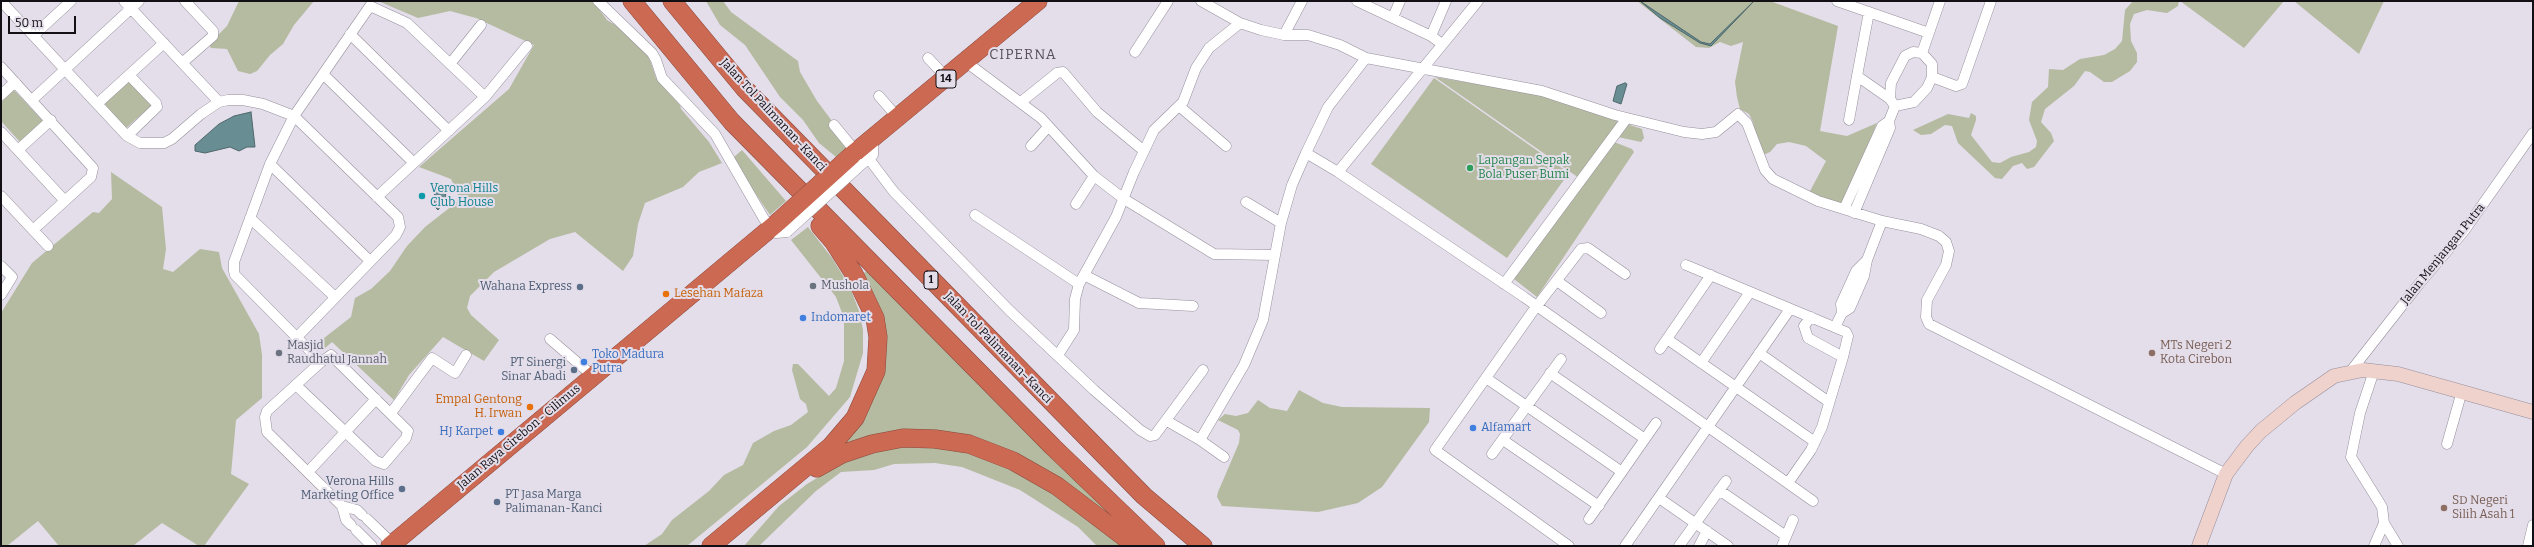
<!DOCTYPE html>
<html>
<head>
<meta charset="utf-8">
<style>
  body { margin:0 }
  #map { position:relative; width:2534px; height:547px; overflow:hidden; background:#e4ddea; font-family:Bitter,serif }
  canvas { display:block }
  .frame { position:absolute; inset:0; border:2px solid #121014; pointer-events:none }
  .scale { position:absolute; left:8px; top:16px; width:68px; height:18px; box-sizing:border-box; border:2px solid #121014; border-top:0; padding-left:5px; font-size:12px; line-height:14px; white-space:nowrap; color:#121014; -webkit-text-stroke:3px #e4ddea; paint-order:stroke }
</style>
</head>
<body>
<div id="map">
<canvas width="2534" height="547"></canvas>
<div class="frame"></div>
<div class="scale">50 m</div>
</div>
<script>
const ctx = document.querySelector('canvas').getContext('2d');
ctx.lineJoin = 'round';
function paint(path, color) { ctx.fillStyle = color; ctx.fill(path, 'evenodd'); }
const shape = rows => new Path2D(rows.map(r => 'M' + r).join(''));
function strokePath(path, color, width, dash) { ctx.strokeStyle = color; ctx.lineWidth = width; ctx.lineCap = dash ? 'butt' : 'round'; ctx.setLineDash(dash || []); ctx.stroke(path); }
function label(font, color, halo, rows, align = 'center') {
  ctx.font = font + ' Bitter,serif'; ctx.lineWidth = 4; ctx.setLineDash([]); ctx.textBaseline = 'middle'; ctx.strokeStyle = halo; ctx.fillStyle = color; for (const [text, x, y, turn = 0] of rows) {
    ctx.save(); ctx.translate(x, y); ctx.rotate((+turn || 0) * Math.PI / 180); ctx.textAlign = isNaN(turn) ? turn : align; if (halo) ctx.strokeText(text, 0, 0); ctx.fillText(text, 0, 0); ctx.restore();
  }
}
const green = shape([
  [239,1,314,1,294,25,283,44,270,55,257,71,250,74,238,71,227,49,211,48,209,44,227,26],
  [378,1,593,1,607,20,620,28,649,57,656,78,680,105,681,109,709,142,722,163,699,172,683,187,645,203,638,224,633,256,623,271,575,232,550,239,494,272,470,296,467,308,471,315,499,340,484,361,443,337,409,375,394,400,332,342,324,349,319,342,351,317,355,298,371,289,390,271,407,246,425,227,457,202,458,195,451,179,419,167,509,89,534,45,476,18,450,11,418,18],
  [706,1,723,1,731,12,798,61,800,72,817,101,850,145,836,157,819,143,803,120,780,97,745,45,720,25],
  [1637,1,1770,1,1838,26,1820,131,1847,136,1877,123,1843,206,1809,193,1826,161,1806,146,1789,142,1777,144,1770,152,1761,156,1753,122,1749,114,1740,109,1737,97,1735,82,1743,42,1731,46,1720,42,1709,48,1696,47],
  [2133,1,2179,1,2178,6,2167,13,2147,10,2134,14,2130,24,2131,41,2137,53,2137,62,2130,71,2112,82,2104,82,2090,72,2085,71,2074,86,2045,109,2041,122,2051,133,2054,141,2034,167,2027,169,2022,163,2013,166,2002,179,1995,178,1958,143,1952,126,1945,125,1931,134,1921,135,1913,130,1948,114,1969,118,1971,113,1976,116,1976,120,1971,135,1992,162,2000,163,2011,157,2029,152,2036,147,2037,141,2029,120,2032,102,2048,87,2049,69,2063,70,2080,59,2104,55,2115,49,2122,41,2125,10],
  [2180,1,2284,1,2244,48],
  [2294,1,2384,1,2359,54],
  [1435,77,1536,94,1620,122,1579,178],
  [130,78,153,104,126,128,103,103],
  [1434,78,1569,173,1507,258,1371,164],
  [14,90,43,121,20,142,1,121,1,102],
  [1627,124,1642,129,1644,138,1641,142,1618,137],
  [1614,142,1632,149,1634,152,1537,297,1514,279],
  [742,150,786,201,770,215,749,184,734,157],
  [111,172,162,207,166,249,163,269,173,272,200,249,219,252,222,268,259,334,262,355,262,398,236,420,231,474,249,484,204,546,199,546,162,523,133,546,59,546,38,521,7,546,1,546,1,313,32,263,93,212,99,213,112,199],
  [808,227,832,258,850,287,859,311,863,330,863,353,850,397,807,447,687,546,644,546,662,534,672,520,709,491,724,475,743,465,753,443,774,431,791,425,808,412,806,404,800,399,792,370,793,364,798,364,829,396,836,388,844,361,844,318,836,297,791,240],
  [866,271,982,388,1126,525,950,435,824,459,878,383,862,275],
  [1299,390,1323,403,1342,407,1430,408,1429,422,1382,487,1358,503,1318,512,1222,506,1217,497,1218,492,1239,443,1240,434,1238,430,1218,420,1225,414,1236,416,1248,413,1258,400,1270,408,1287,411],
  [897,445,968,450,1034,479,1127,546,1097,546,1078,527,1020,490,962,467,935,463,894,464,874,470,841,472,816,491,759,546,744,546,779,506,807,484,849,459]
]);
const water = shape([
  [1640,1,1701,42,1710,44,1754,1,1711,46,1700,43,1660,18,1640,1],
  [1625,83,1627,84,1621,104,1613,101,1617,86,1625,83],
  [251,112,255,147,247,147,239,151,230,147,205,153,195,151,195,145,219,124,234,116,251,112],
  [434,185,445,187,446,198,438,210,435,207,434,185]
]);
const street = shape([
  [1,1,127,136,140,143,164,143,172,139,201,114,219,102,228,100,243,100,263,104,294,116,270,164,234,262,234,271,235,275,321,362,267,411,265,417,267,432,342,506,357,510,362,515],
  [124,1,219,102],
  [598,1,652,53,656,60,662,78,715,134,764,219,776,233,787,232],
  [1201,1,1240,23,1261,30,1284,35,1308,35,1340,45,1366,58,1542,91,1615,115,1684,132,1702,134,1716,132,1738,114,1747,123,1765,170,1773,179,1818,201,1882,221,1921,229,1939,236,1946,242,1949,251,1946,265,1927,300,1926,317,1929,324,2226,474],
  [1357,1,1431,36,1442,44],
  [1837,1,1929,33],
  [1869,12,1857,76,1890,99,1895,106],
  [1394,15,1400,1],
  [350,34,449,131],
  [34,35,71,1],
  [1284,35,1302,1],
  [1431,36,1446,1],
  [1135,52,1168,1],
  [928,58,947,78],
  [1366,58,1328,107,1306,153,1338,172,1524,297,1813,501],
  [966,62,1041,118,1094,176,1124,199,1214,254,1275,255],
  [182,63,213,36,213,31,185,1],
  [450,64,481,25],
  [1,67,93,168,91,177,33,230],
  [323,74,414,163],
  [1932,77,1956,86,1962,84,1991,1],
  [1,95,15,82],
  [879,96,898,118],
  [1890,99,1891,83,1905,56,1913,52,1922,53],
  [32,100,139,1],
  [1021,102,1057,73,1063,72,1097,112,1144,151],
  [97,104,164,43],
  [1179,106,1226,146],
  [1895,106,1914,102,1927,88,1932,77,1932,64,1922,53,1940,1],
  [1849,120,1857,76],
  [834,125,856,152],
  [1,132,65,201],
  [127,136,157,107,156,103,129,75],
  [1031,146,1048,127],
  [18,150,51,120],
  [869,159,894,192,1009,310,1094,390,1140,430,1150,436,1155,435,1203,370],
  [865,162,873,155,873,139],
  [270,164,370,261],
  [1338,172,1478,1],
  [1,196,48,246],
  [377,197,485,97,527,46],
  [1246,202,1281,223],
  [1076,204,1094,176],
  [1844,209,1882,126,1889,121],
  [1854,213,1890,128,1889,121,1895,106],
  [975,215,1079,284],
  [250,218,335,297],
  [1686,265,1846,332,1848,336,1843,357,1822,427,1811,450,1788,483],
  [1,266,12,277,1,295],
  [1084,275,1139,303,1193,306],
  [1557,281,1601,313],
  [1504,284,1627,118],
  [1842,313,1841,304,1856,271,1867,260],
  [1811,317,1804,326,1808,338,1843,357],
  [1835,327,1842,313,1850,308,1864,276,1867,260,1882,221],
  [297,337,396,235,400,227,398,217,294,116,370,6,407,23,485,97],
  [550,339,593,376],
  [1667,339,1815,442],
  [1660,349,1711,275],
  [1759,353,1829,402],
  [1058,355,1074,330,1075,299,1079,284,1116,217,1134,172,1154,130,1183,102,1196,68,1209,48,1240,23],
  [1701,363,1750,292],
  [2374,371,2360,413,2351,457,2382,507,2384,523],
  [2350,372,2419,284,2464,231,2533,133],
  [1550,373,1645,439],
  [1486,378,1622,472],
  [296,385,376,461,384,464,406,438,408,431,331,355,321,362],
  [391,413,432,358,455,373,466,355],
  [1167,421,1200,440],
  [1503,440,1599,506],
  [2447,444,2462,391],
  [1492,454,1561,359],
  [1224,457,1200,440,1244,365,1263,320,1281,223,1292,185,1306,153],
  [308,472,376,399],
  [1719,490,1786,536],
  [1659,498,1728,546],
  [342,506,346,520,351,525],
  [367,519,393,544],
  [1589,519,1656,423],
  [356,530,372,546],
  [1569,546,1435,450,1533,311,1581,249,1588,248,1625,274],
  [1625,546,1790,309],
  [1679,546,1726,481],
  [1699,546,1707,531],
  [1782,546,1793,520],
  [2374,546,2384,523,2398,546],
  [2528,546,2533,525]
]);
const secondary = shape([
  [2199,546,2226,474,2247,446,2261,431,2295,403,2334,376,2363,370,2398,374,2533,412]
]);
const highway = shape([
  [632,1,732,122,1053,447,1156,546],
  [672,1,744,88,1144,496,1203,546],
  [852,155,1038,1],
  [817,468,842,454,872,444,903,438,935,439,969,444,1013,461,1057,486,1136,546],
  [390,546,778,222],
  [711,546,831,446,855,418,876,371,878,337,875,318,854,274,833,241,820,226]
]);
const streetBridge = shape([
  [787,232,862,164]
]);
const highwayBridge = shape([
  [778,222,852,155]
]);
const markers = [
  [1470,168,4,"#2e9e5b"],
  [422,196,4,"#0f9aa8"],
  [813,286,4,"#6b7280"],
  [580,287,4,"#5c6f8a"],
  [666,294,4,"#e8710a"],
  [803,318,4,"#3f7fe0"],
  [279,353,4,"#6b7280"],
  [2152,353,4,"#8d6e63"],
  [584,362,4,"#3f7fe0"],
  [574,370,4,"#5c6f8a"],
  [530,407,4,"#e8710a"],
  [1473,428,4,"#3f7fe0"],
  [501,432,4,"#3f7fe0"],
  [402,489,4,"#5c6f8a"],
  [497,502,4,"#5c6f8a"],
  [2444,508,4,"#8d6e63"]
];
const shields = [
  [946,79,20],
  [931,280,14]
];
const shieldNames = [
  ["14",946,79],
  ["1",931,280]
];
const streetNames = [
  ["Jalan Tol Palimanan–Kanci",773,115,47],
  ["Jalan Menjangan Putra",2443,254,-51],
  ["Jalan Tol Palimanan–Kanci",998,348,46],
  ["Jalan Raya Cirebon - Cilimus",519,437,-40]
];
const leisureNames = [
  ["Lapangan Sepak",1478,161],
  ["Bola Puser Bumi",1478,175]
];
const cultureNames = [
  ["Verona Hills",430,189],
  ["Club House",430,203]
];
const worshipNames = [
  ["Mushola",821,286],
  ["Masjid",287,346],
  ["Raudhatul Jannah",287,360]
];
const serviceNames = [
  ["Wahana Express",572,287],
  ["PT Sinergi",566,363],
  ["Sinar Abadi",566,377],
  ["Verona Hills",394,482],
  ["Marketing Office",394,496],
  ["PT Jasa Marga",505,495,"left"],
  ["Palimanan-Kanci",505,509,"left"]
];
const foodNames = [
  ["Lesehan Mafaza",674,294],
  ["Empal Gentong",522,400,"right"],
  ["H. Irwan",522,414,"right"]
];
const shopNames = [
  ["Indomaret",811,318],
  ["Toko Madura",592,355],
  ["Putra",592,369],
  ["Alfamart",1481,428],
  ["HJ Karpet",493,432,"right"]
];
const educationNames = [
  ["MTs Negeri 2",2160,346],
  ["Kota Cirebon",2160,360],
  ["SD Negeri",2452,501],
  ["Silih Asah 1",2452,515]
];
const quarterNames = [
  ["CIPERNA",1023,55]
];
paint(green, '#b5bba0');
paint(water, '#688d92');
strokePath(water, '#4e686c', 1);
strokePath(street, '#968f9c', 11);
strokePath(secondary, '#968f9c', 15);
strokePath(highway, '#8a4a3d', 19);
strokePath(street, '#fff', 10);
strokePath(secondary, '#efd2cb', 14);
strokePath(highway, '#cb6953', 18);
strokePath(streetBridge, '#968f9c', 11, []);
strokePath(highwayBridge, '#8a4a3d', 19, []);
strokePath(streetBridge, '#fff', 10);
strokePath(highwayBridge, '#cb6953', 18);
for (const [x, y, r, color] of markers) { const dot = new Path2D(); dot.arc(x, y, r, 0, 2 * Math.PI); ctx.fillStyle = color; ctx.fill(dot); strokePath(dot, '#e4ddea', 1.5); }
for (const [x, y, w] of shields) { const box = new Path2D(); box.roundRect(x - w / 2, y - 9, w, 18, 3); ctx.fillStyle = '#e4ddea'; ctx.fill(box); strokePath(box, '#121014', 1); }
label('bold 11px', '#121014', null, shieldNames);
label('12px', '#121014', '#e4ddea', streetNames);
label('12px', '#27864d', '#e4ddea', leisureNames, 'left');
label('12px', '#0d838f', '#e4ddea', cultureNames, 'left');
label('12px', '#5b616d', '#e4ddea', worshipNames, 'left');
label('12px', '#4e5e75', '#e4ddea', serviceNames, 'right');
label('12px', '#c56008', '#e4ddea', foodNames, 'left');
label('12px', '#366cbe', '#e4ddea', shopNames, 'left');
label('12px', '#785e54', '#e4ddea', educationNames, 'left');
ctx.letterSpacing = '1px';
label('14px', '#57515c', '#e4ddea', quarterNames);
ctx.letterSpacing = '0px';
</script>
</body>
</html>
